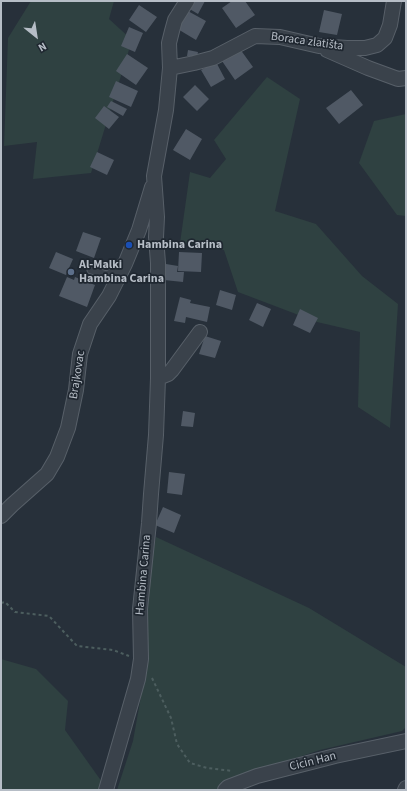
<!DOCTYPE html>
<html>
<head>
<meta charset="utf-8">
<style>
  body { margin:0 }
  #map { position:relative; width:407px; height:791px; overflow:hidden; background:#27303a; font-family:"Source Sans 3",sans-serif }
  canvas { display:block }
  .frame { position:absolute; inset:0; border:2px solid #b6bdc6; pointer-events:none }
  .north { position:absolute; left:16px; top:16px; width:40px; height:40px; -webkit-text-stroke:3px #1f2730; paint-order:stroke; rotate:150deg; font-size:11px; font-weight:700; line-height:16px; text-align:center; color:#b6bdc6 }
  .north::after { content:''; display:block; margin:auto; width:14px; height:18px; background:#b6bdc6; clip-path:polygon(50% 0,100% 100%,50% 72%,0 100%) }
</style>
</head>
<body>
<div id="map">
<canvas width="407" height="791"></canvas>
<div class="frame"></div>
<div class="north">N</div>
</div>
<script>
const ctx = document.querySelector('canvas').getContext('2d');
ctx.lineJoin = 'round';
function paint(path, color) { ctx.fillStyle = color; ctx.fill(path, 'evenodd'); }
const shape = rows => new Path2D(rows.map(r => 'M' + r).join(''));
function strokePath(path, color, width, dash) { ctx.strokeStyle = color; ctx.lineWidth = width; ctx.lineCap = dash ? 'butt' : 'round'; ctx.setLineDash(dash || []); ctx.stroke(path); }
function label(font, color, halo, rows, align = 'center') {
  ctx.font = font + ' "Source Sans 3",sans-serif'; ctx.lineWidth = 3.5; ctx.setLineDash([]); ctx.textBaseline = 'middle'; ctx.strokeStyle = halo; ctx.fillStyle = color; for (const [text, x, y, turn = 0] of rows) {
    ctx.save(); ctx.translate(x, y); ctx.rotate((+turn || 0) * Math.PI / 180); ctx.textAlign = isNaN(turn) ? turn : align; if (halo) ctx.strokeText(text, 0, 0); ctx.fillText(text, 0, 0); ctx.restore();
  }
}
const green = shape([
  [31,1,114,1,109,19,132,40,91,173,33,179,37,142,4,146,8,38],
  [267,77,300,99,275,211,316,224,362,276,398,304,390,428,358,407,360,332,317,322,238,292,224,250,180,243,190,172,210,178,226,159,214,140],
  [406,114,406,216,397,215,359,163,374,121],
  [156,537,309,608,406,667,406,727,402,731,320,750,233,779,217,790,117,790,133,741,145,674,148,638,148,578],
  [1,659,36,669,68,701,65,730,102,782,100,790,1,790]
]);
const building = shape([
  [193,1,205,1,198,14,188,8],
  [232,1,245,1,255,15,236,28,222,8],
  [139,5,157,17,146,32,129,20],
  [186,10,206,21,196,40,176,28],
  [324,10,342,14,337,35,319,32],
  [129,27,143,33,135,52,121,46],
  [240,49,253,67,235,80,222,61],
  [188,50,198,52,197,57,187,56],
  [127,54,148,68,136,85,116,71],
  [216,62,225,79,211,87,201,70],
  [116,81,138,91,131,107,109,97],
  [195,85,209,99,197,111,183,97],
  [351,90,363,105,339,124,326,108],
  [111,101,127,109,123,116,107,107],
  [104,106,119,117,109,129,95,118],
  [186,129,202,139,190,160,173,150],
  [97,152,114,160,107,175,90,167],
  [83,232,101,238,94,258,76,251],
  [56,252,73,259,66,275,49,268],
  [179,252,202,253,201,272,178,271],
  [166,264,178,266,177,272,184,272,183,282,164,280],
  [67,277,74,280,75,277,95,285,87,307,59,296],
  [220,290,236,295,232,310,216,305],
  [180,297,191,300,190,303,210,307,207,322,186,317,185,323,174,321],
  [257,303,271,309,263,327,249,320],
  [300,309,318,318,310,333,293,325],
  [205,336,221,341,215,358,199,354],
  [183,411,195,413,193,427,181,426],
  [169,472,185,474,182,495,167,493],
  [163,507,181,515,174,533,155,525]
]);
const path = shape([
  [1,603,5,602,15,612,49,616,77,646,113,650,129,656],
  [152,678,171,718,177,744,190,763,207,768,233,771]
]);
const service = shape([
  [91,270,107,275,113,272,119,264]
]);
const minor = shape([
  [327,50,368,68,398,79,406,78],
  [170,68,194,63,213,58,255,36,280,37,319,46,347,48,365,48,377,45,385,38,390,25,394,1],
  [158,378,168,374,172,370,200,332],
  [1,516,12,505,47,474,57,457,68,428,76,390,80,354,90,324,109,296,125,264,139,230,152,187],
  [106,790,138,679,141,659,140,609,149,523,151,494,156,435,158,378,158,263,156,237,157,217,154,176,166,110,170,68,169,43,172,31,175,20,187,1],
  [225,790,228,787,257,776,335,756,406,741],
  [405,790,406,788]
]);
const markers = [
  [129,245,4,"#1a4fb4"],
  [71,272,4,"#5c6f8a"]
];
const streetNames = [
  ["Boraca zlatišta",307,42,8],
  ["Brajkovac",78,375,-81],
  ["Hambina Carina",144,575,-85],
  ["Cicin Han",313,762,-14]
];
const poiNames = [
  ["Hambina Carina",137,245],
  ["Al-Malki",79,265],
  ["Hambina Carina",79,279]
];
paint(green, '#2f4141');
paint(building, '#505965');
strokePath(service, '#586069', 9);
strokePath(minor, '#586069', 16);
strokePath(path, '#4d5e5f', 2, [3, 3]);
strokePath(service, '#3a424b', 7);
strokePath(minor, '#3a424b', 14);
for (const [x, y, r, color] of markers) { const dot = new Path2D(); dot.arc(x, y, r, 0, 2 * Math.PI); ctx.fillStyle = color; ctx.fill(dot); strokePath(dot, '#1f2730', 1.5); }
label('12px', '#b6bdc6', '#1f2730', streetNames);
label('bold 12px', '#b6bdc6', '#1f2730', poiNames, 'left');
</script>
</body>
</html>
